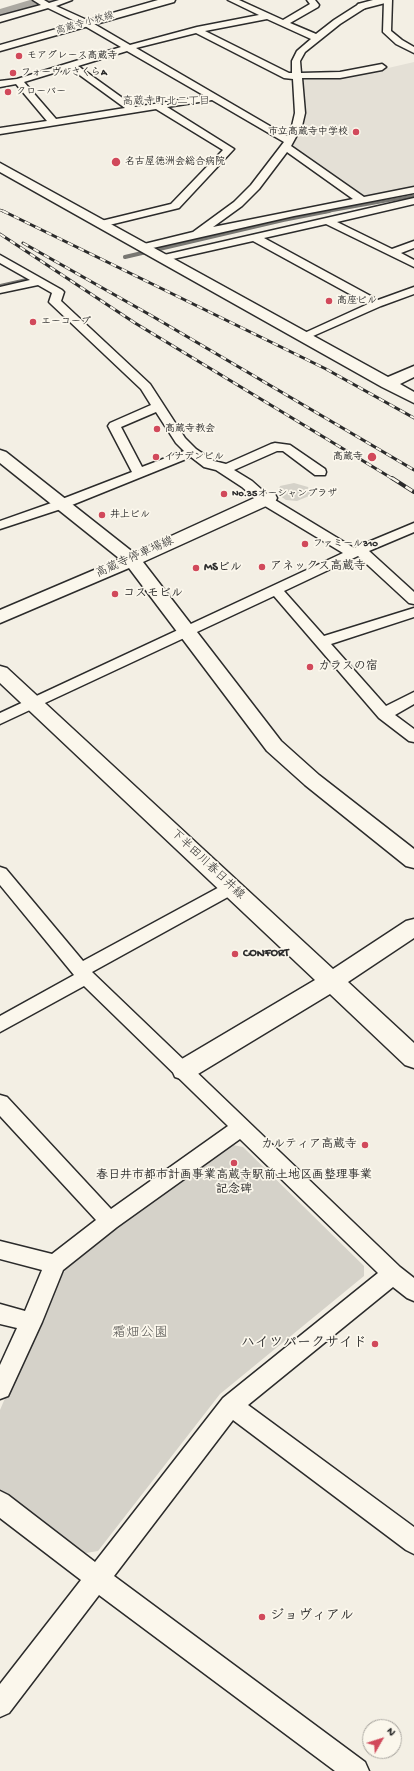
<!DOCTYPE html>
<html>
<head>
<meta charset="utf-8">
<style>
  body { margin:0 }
  #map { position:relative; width:414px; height:1771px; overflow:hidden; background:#f3efe4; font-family:"Gochi Hand",sans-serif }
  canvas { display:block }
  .north { position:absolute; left:362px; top:1719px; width:40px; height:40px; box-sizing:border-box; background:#fbf7ec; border:1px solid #a8a59f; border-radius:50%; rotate:51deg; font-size:11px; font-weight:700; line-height:16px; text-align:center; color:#2b2b2b }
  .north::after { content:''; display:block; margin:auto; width:14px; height:18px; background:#d1495b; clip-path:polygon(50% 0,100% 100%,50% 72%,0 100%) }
</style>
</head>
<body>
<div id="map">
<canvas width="414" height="1771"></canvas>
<div class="north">N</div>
</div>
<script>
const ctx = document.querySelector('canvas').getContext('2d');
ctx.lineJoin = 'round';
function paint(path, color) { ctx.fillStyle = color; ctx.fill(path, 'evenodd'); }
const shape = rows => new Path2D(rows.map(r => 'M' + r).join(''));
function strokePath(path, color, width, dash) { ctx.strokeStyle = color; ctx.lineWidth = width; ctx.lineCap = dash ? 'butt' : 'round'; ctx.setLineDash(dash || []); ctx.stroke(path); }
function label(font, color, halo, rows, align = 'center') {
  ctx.font = font + ' "Gochi Hand","Klee One",sans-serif'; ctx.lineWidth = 3.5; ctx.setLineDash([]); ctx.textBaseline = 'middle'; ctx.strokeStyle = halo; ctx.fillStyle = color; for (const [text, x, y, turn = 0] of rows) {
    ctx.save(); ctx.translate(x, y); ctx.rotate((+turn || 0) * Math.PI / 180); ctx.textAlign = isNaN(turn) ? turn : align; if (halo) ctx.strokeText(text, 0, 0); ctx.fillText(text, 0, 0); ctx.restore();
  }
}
const built = shape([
  [414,62,414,187,363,198,292,148,306,115,301,76,342,76,371,72]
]);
const green = shape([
  [294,483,308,487,311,493,309,496,297,501,286,500,279,495,278,492,280,486],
  [233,1145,243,1147,364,1266,364,1276,220,1394,98,1551,86,1553,0,1492,0,1410,60,1269]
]);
const streamFar1 = shape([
  [324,212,414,196]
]);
const stream = shape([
  [125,257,283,220,329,211],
  [0,286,31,279]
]);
const river = shape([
  [30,0,57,0,55,4,0,19,0,9,30,0]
]);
const street = shape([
  [33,0,44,0,49,3,59,0,72,0,56,6,89,21,130,45,197,27,259,15,228,0,239,0,283,20,310,4,307,0,315,0,319,5,318,7,290,23,316,34,334,20,359,4,365,4,365,8,340,24,305,52,300,61,301,73,340,72,382,64,386,67,382,70,340,78,302,78,305,113,302,126,291,146,364,197,414,187,414,193,294,216,144,250,140,249,139,247,140,245,193,232,234,202,251,185,284,142,212,100,167,107,234,149,179,208,101,227,97,226,96,224,97,222,171,204,223,150,156,109,0,134,0,128,47,121,16,84,0,87,0,81,17,79,121,47,83,25,48,8,0,22,0,16,41,5,33,0],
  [267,19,311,39,297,51,292,61,292,73,289,73,205,31,267,19],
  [196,33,284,78,293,79,295,113,292,126,287,136,136,48,196,33],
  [127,51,205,96,135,107,78,66,127,51],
  [70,68,125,108,56,119,24,82,70,68],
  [287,152,353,199,213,227,242,206,259,189,287,152],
  [384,0,392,0,391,31,402,40,414,47,414,53,396,44,383,32,384,0],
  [414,198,414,204,337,222,392,249,414,241,414,248,401,253,414,260,414,267,326,224,264,238,378,300,414,287,414,294,381,306,304,340,300,339,298,337,300,335,368,304,253,241,164,261,159,258,164,255,414,198],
  [0,255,62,290,64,292,61,301,150,384,185,438,196,449,214,461,226,464,271,444,275,443,290,445,325,469,326,472,325,475,315,475,283,451,277,451,234,470,252,481,270,497,354,548,414,523,414,532,369,551,414,592,414,604,409,603,358,556,284,591,324,636,414,608,414,617,331,644,386,706,414,692,414,704,395,715,414,729,414,742,409,741,379,718,274,596,0,724,0,713,343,553,260,503,242,487,216,470,204,467,191,457,67,507,0,529,0,521,57,501,132,472,108,426,110,423,151,405,141,389,51,304,49,302,52,293,38,285,0,293,0,287,30,280,0,263,0,255],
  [156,412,176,443,184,451,142,467,121,427,156,412],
  [0,867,6,869,83,961,225,884,231,882,237,884,240,888,237,892,92,972,400,1267,414,1278,414,1301,407,1298,393,1287,248,1405,414,1527,414,1554,406,1550,233,1420,114,1576,365,1762,369,1771,335,1771,99,1595,9,1713,0,1717,0,1684,81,1580,0,1518,0,1491,8,1495,95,1562,223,1398,378,1273,240,1139,117,1227,63,1270,42,1322,8,1396,0,1399,0,1365,17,1328,0,1324,0,1304,25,1311,42,1270,0,1259,0,1241,52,1254,96,1220,0,1116,0,1095,7,1097,111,1209,228,1126,84,986,0,1032,0,1016,74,975,0,885,0,867]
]);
const secondary = shape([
  [158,0,175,0,174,2,0,51,0,45,158,0],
  [373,0,390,0,389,2,362,9,357,6,358,4,373,0],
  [0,163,388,377,414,366,414,377,400,384,414,392,414,403,382,387,0,172,0,163],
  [0,450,6,452,134,553,263,494,269,493,275,494,277,498,275,502,143,562,281,741,319,775,414,849,414,868,406,866,305,785,267,751,129,568,0,623,0,610,120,559,0,463,0,450],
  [0,666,7,668,333,969,406,921,414,919,414,938,348,982,414,1043,414,1068,405,1065,330,994,193,1077,184,1080,175,1077,172,1070,175,1063,315,980,0,683,0,666]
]);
const railFar2 = shape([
  [0,210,5,212]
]);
const railFar1 = shape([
  [3,211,326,369,414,418],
  [0,234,135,323,393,479],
  [23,243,152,316,414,470]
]);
const rail = shape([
  [392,478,414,492]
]);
const markers = [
  [19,56,4,"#d1495b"],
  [13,73,4,"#d1495b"],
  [8,92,4,"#d1495b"],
  [356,132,4,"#d1495b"],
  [116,162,5,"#d1495b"],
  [329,301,4,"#d1495b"],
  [33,322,4,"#d1495b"],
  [157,429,4,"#d1495b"],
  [156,457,4,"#d1495b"],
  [372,457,5,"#d1495b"],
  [224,494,4,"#d1495b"],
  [102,515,4,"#d1495b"],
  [305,544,4,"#d1495b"],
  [262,567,4,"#d1495b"],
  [196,568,4,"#d1495b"],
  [115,594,4,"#d1495b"],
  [310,667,4,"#d1495b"],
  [235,954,4,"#d1495b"],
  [365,1145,4,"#d1495b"],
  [234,1163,4,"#d1495b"],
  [375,1344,4,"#d1495b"],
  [262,1617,4,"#d1495b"]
];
const farStreetnames = [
  ["高蔵寺小牧線",85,24,-16]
];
const farPoinames = [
  ["モアグレース高蔵寺",27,56],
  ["フォーヴルさくらA",21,73],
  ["クローバー",16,92],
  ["市立高蔵寺中学校",348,132,"right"],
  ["名古屋徳洲会総合病院",125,162],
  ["高座ビル",337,301],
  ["エーコープ",41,322],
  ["高蔵寺教会",165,429],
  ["イナデンビル",164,457],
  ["高蔵寺",363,457,"right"],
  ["No.35オーシャンプラザ",232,494],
  ["井上ビル",110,515],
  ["ファミール310",313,544]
];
const farNeighbourhoodnames = [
  ["高蔵寺町北二丁目",166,102]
];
const streetNames = [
  ["高蔵寺停車場線",135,558,-24],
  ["下半田川春日井線",207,865,43]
];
const poiNames = [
  ["アネックス高蔵寺",270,567],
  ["MSビル",204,568],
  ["コスモビル",123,594],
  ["カラスの宿",318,667],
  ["CONFORT",243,954],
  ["カルティア高蔵寺",357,1145,"right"],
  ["春日井市都市計画事業高蔵寺駅前土地区画整理事業",234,1176,"center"],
  ["記念碑",234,1190,"center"]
];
const nearParknames = [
  ["霜畑公園",140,1334]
];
const nearPoinames = [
  ["ハイツパークサイド",367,1344],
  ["ジョヴィアル",270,1617,"left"]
];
paint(built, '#e4e0d6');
paint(green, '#d5d2c9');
strokePath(streamFar1, '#787772', 3);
strokePath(stream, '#787772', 4);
paint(river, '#aca9a2');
strokePath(street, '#2b2b2b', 3);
strokePath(secondary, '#2b2b2b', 3);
paint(street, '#fbf7ec');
paint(secondary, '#fbf7ec');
strokePath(railFar2, '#2b2b2b', 2.5);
strokePath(railFar1, '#2b2b2b', 3);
strokePath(rail, '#2b2b2b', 4);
strokePath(railFar2, '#fbf7ec', 1.5, [5]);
strokePath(railFar1, '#fbf7ec', 2, [6]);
strokePath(rail, '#fbf7ec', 2.5, [8]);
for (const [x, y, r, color] of markers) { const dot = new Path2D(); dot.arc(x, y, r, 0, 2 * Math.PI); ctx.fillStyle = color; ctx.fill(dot); strokePath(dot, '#fbf7ec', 1.5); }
label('10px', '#2b2b2b', '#fbf7ec', farStreetnames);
label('bold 10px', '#2b2b2b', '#fbf7ec', farPoinames, 'left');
label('11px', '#2b2b2b', '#fbf7ec', farNeighbourhoodnames);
label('12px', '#2b2b2b', '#fbf7ec', streetNames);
label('bold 12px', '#2b2b2b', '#fbf7ec', poiNames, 'left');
label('14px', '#565552', '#fbf7ec', nearParknames);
label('bold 14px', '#2b2b2b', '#fbf7ec', nearPoinames, 'right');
</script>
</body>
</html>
